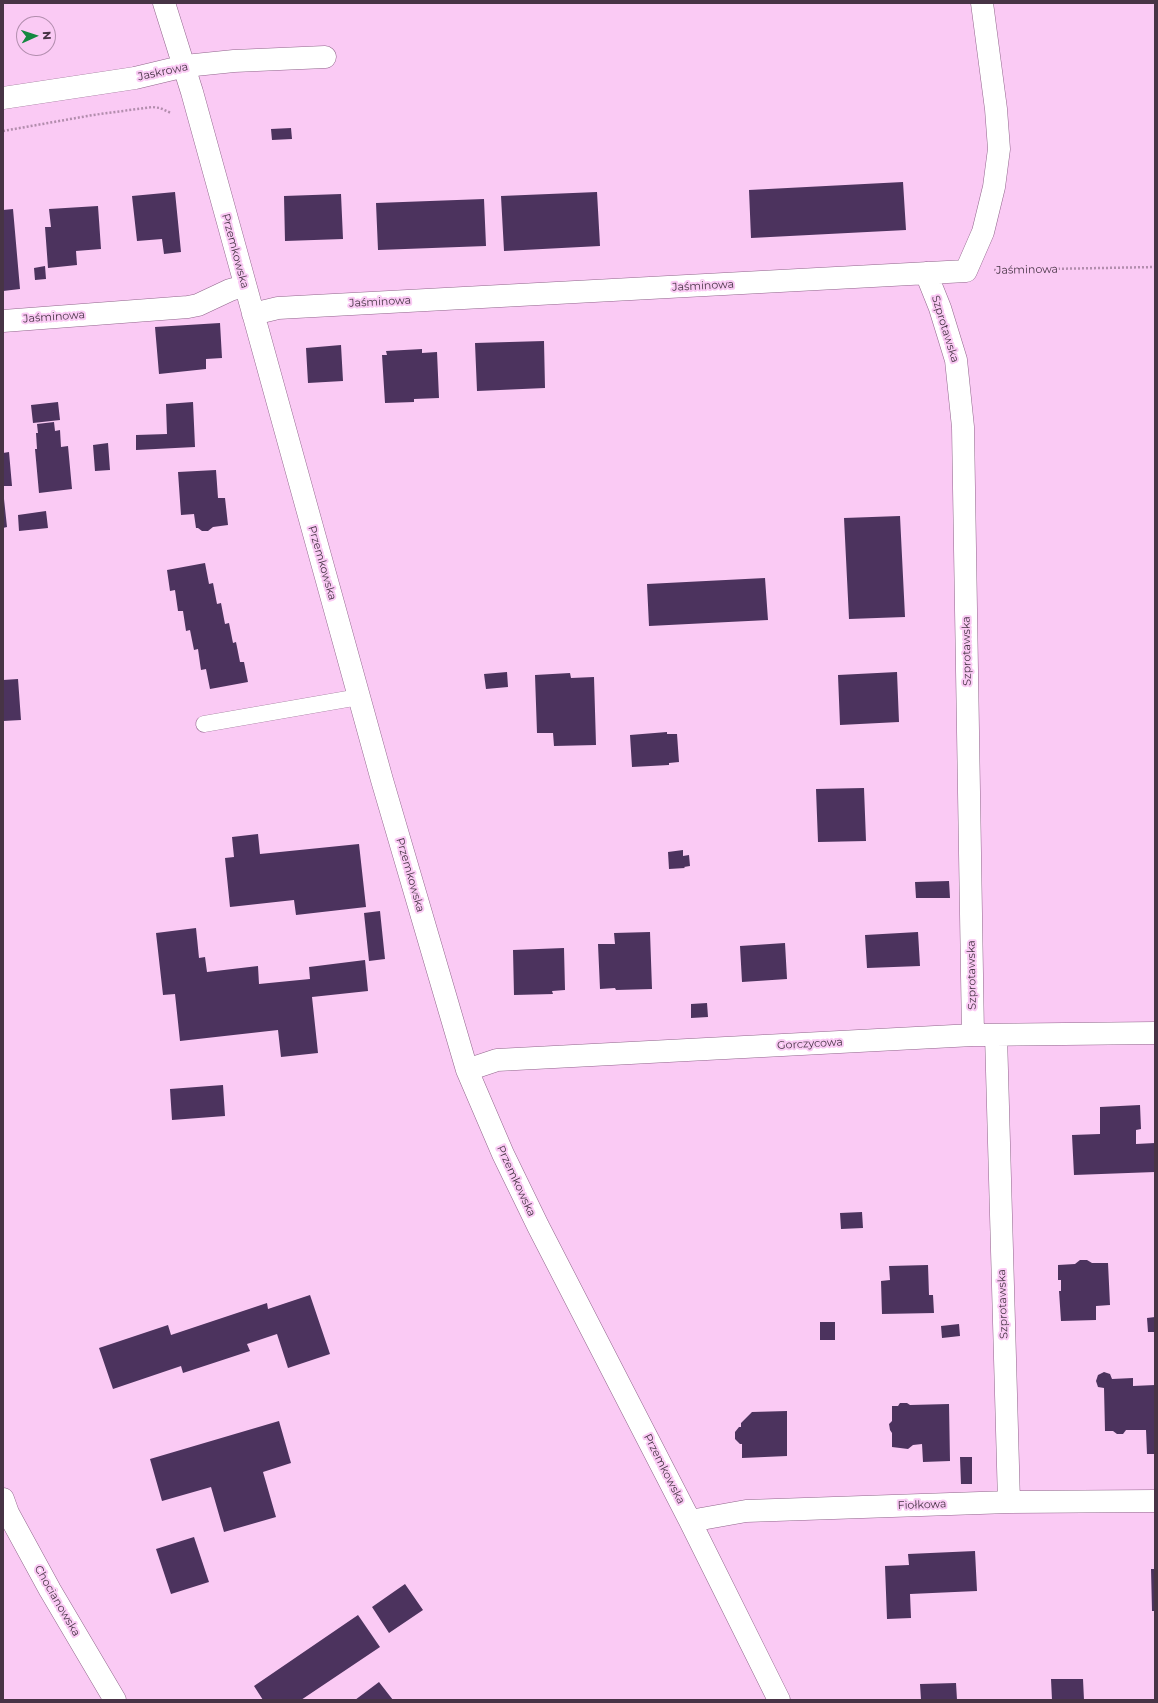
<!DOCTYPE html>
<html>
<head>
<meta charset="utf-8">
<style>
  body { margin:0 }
  #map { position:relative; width:1158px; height:1703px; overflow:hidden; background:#facaf4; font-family:Montserrat,sans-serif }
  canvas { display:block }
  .frame { position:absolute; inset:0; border:4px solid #473445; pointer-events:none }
  .north { position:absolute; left:16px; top:16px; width:40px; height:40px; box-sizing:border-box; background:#facaf4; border:1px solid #b28eae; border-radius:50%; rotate:87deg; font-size:11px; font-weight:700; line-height:16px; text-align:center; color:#473445 }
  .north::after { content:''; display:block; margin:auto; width:14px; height:18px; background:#158841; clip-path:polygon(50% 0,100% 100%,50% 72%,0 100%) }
</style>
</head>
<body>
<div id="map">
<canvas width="1158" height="1703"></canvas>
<div class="frame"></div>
<div class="north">N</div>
</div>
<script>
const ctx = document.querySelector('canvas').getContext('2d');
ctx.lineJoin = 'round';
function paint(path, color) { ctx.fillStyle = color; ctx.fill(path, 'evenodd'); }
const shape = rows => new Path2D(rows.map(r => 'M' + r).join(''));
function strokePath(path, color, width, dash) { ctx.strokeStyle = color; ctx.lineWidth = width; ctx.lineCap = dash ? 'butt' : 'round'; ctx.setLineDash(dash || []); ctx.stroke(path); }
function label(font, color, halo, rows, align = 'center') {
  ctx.font = font + ' Montserrat,sans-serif'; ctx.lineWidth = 4; ctx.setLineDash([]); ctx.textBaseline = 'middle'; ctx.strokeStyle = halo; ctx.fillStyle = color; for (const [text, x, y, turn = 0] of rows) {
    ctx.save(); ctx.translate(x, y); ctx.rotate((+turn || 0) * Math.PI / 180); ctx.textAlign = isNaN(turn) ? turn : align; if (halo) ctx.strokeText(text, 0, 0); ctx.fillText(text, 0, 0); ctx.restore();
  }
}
const building = shape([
  [291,128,292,139,272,140,271,129],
  [903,182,906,230,751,238,749,190],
  [175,192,181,252,164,254,162,239,137,241,132,196],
  [597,192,600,246,504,251,501,196],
  [341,194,343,239,285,241,284,196],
  [484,199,486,246,378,250,376,203],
  [98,206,101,249,76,251,77,265,48,268,45,227,51,227,49,209],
  [13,209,20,289,3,291,3,210],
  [45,266,46,279,35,280,34,268],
  [220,323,222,358,206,359,206,369,159,374,155,327],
  [544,341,545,388,477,391,475,343],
  [341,345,343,381,308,383,306,348],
  [422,349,422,353,437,352,439,398,414,399,414,402,385,403,382,355,387,355,386,351],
  [58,402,60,420,33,423,31,405],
  [193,402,195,447,136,450,136,435,167,434,166,404],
  [54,422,55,431,60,430,61,447,68,446,72,489,39,493,35,449,37,449,36,433,38,433,37,424],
  [108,443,110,470,95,471,93,445],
  [9,452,12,486,3,486,3,453],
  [216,470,218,498,225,498,228,525,213,527,208,531,202,531,198,528,196,528,194,514,181,515,178,472],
  [4,499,7,527,3,528,3,500],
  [46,511,48,528,19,531,18,515],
  [900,516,905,617,849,619,844,518],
  [205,563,209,584,213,583,217,604,221,603,225,624,229,623,233,643,236,642,240,662,244,662,248,682,210,689,206,669,201,670,198,649,194,650,190,630,186,631,183,611,178,611,175,590,170,591,167,570],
  [765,578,768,620,649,626,647,584],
  [507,672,508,687,486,689,484,674],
  [897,672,899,722,840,725,838,675],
  [570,673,571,678,594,677,596,745,554,746,553,733,537,733,535,675],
  [18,679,21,720,3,721,3,680],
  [667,732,667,734,677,734,679,762,669,763,669,765,632,767,630,735],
  [864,788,866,841,818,842,816,789],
  [258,834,260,854,359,844,366,907,296,915,294,900,230,907,225,858,234,857,232,837],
  [683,850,683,856,689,855,690,866,684,867,685,868,669,869,668,852],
  [949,881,950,898,916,898,915,882],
  [380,911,385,959,369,961,364,913],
  [196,928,199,958,205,957,207,972,258,966,259,984,310,979,309,967,365,960,368,991,312,997,318,1053,281,1057,278,1030,180,1041,175,994,163,995,156,933],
  [650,932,652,989,616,990,615,988,600,989,598,944,615,944,614,933],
  [918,932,920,966,867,968,865,935],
  [785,943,787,979,742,982,740,946],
  [564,948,565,990,552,991,553,994,514,995,513,950],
  [707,1003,708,1017,691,1018,691,1004],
  [223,1085,225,1116,172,1120,170,1089],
  [1140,1105,1141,1129,1136,1130,1136,1144,1155,1143,1155,1172,1074,1175,1072,1135,1100,1134,1100,1107],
  [862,1212,863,1228,841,1229,840,1213],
  [1080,1260,1087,1260,1092,1263,1108,1263,1110,1305,1096,1306,1096,1320,1061,1321,1059,1291,1061,1291,1061,1280,1058,1280,1058,1265,1075,1264],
  [928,1265,929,1295,933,1295,934,1313,882,1314,881,1281,890,1280,889,1266],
  [310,1295,330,1354,288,1368,277,1334,247,1344,250,1351,183,1373,181,1366,113,1389,99,1348,168,1325,171,1335,267,1303,268,1309],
  [1155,1317,1155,1332,1148,1332,1147,1318],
  [820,1322,835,1322,835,1340,820,1340],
  [959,1324,960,1336,942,1338,941,1326],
  [1104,1372,1110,1374,1112,1379,1133,1378,1133,1386,1155,1385,1155,1454,1147,1454,1146,1430,1126,1430,1123,1434,1117,1434,1113,1431,1105,1431,1104,1388,1098,1387,1096,1381,1098,1375],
  [900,1403,907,1403,910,1405,949,1404,950,1461,923,1462,922,1444,913,1445,908,1449,892,1447,892,1433,890,1430,889,1424,892,1421,892,1406,898,1406],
  [787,1411,787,1456,742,1458,742,1444,740,1444,735,1439,735,1432,739,1427,741,1427,741,1423,752,1412],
  [279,1421,291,1463,263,1472,276,1517,224,1532,211,1487,162,1501,150,1459],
  [960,1457,972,1457,972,1484,961,1484],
  [194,1537,209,1582,171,1594,156,1549],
  [975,1551,977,1591,910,1594,911,1618,887,1619,885,1566,909,1565,908,1554],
  [1151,1569,1155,1569,1155,1611,1152,1611],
  [405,1584,423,1610,389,1633,372,1607],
  [358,1615,380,1647,301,1700,263,1700,254,1686],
  [1051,1679,1083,1679,1084,1700,1052,1700],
  [379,1682,393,1700,355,1700],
  [956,1683,957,1700,921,1700,920,1684]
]);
const path = shape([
  [3,131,93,115,152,107,160,108,171,113],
  [994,270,1155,267]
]);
const service = shape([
  [204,724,359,697]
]);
const minor = shape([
  [164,3,192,92,382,780,467,1070,503,1154,538,1226,690,1521,779,1700],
  [3,98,135,78,185,66,234,61,325,57],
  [926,273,940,308,956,360,963,427,973,1035],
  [253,314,278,308,296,307,966,271,983,232,994,187,999,149,996,109,982,3],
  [3,321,188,307,198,305,230,290,244,286],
  [996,1035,1009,1502],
  [467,1070,497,1060,973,1035,1155,1033],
  [690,1521,746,1511,1009,1502,1155,1501]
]);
const tertiary = shape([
  [3,1499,8,1513,50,1590,115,1700]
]);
const streetNames = [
  ["Jaskrowa",163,72,-12],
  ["Przemkowska",235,251,75],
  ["Jaśminowa",1027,270,-1],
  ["Jaśminowa",703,286,-3],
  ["Jaśminowa",380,302,-3],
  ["Jaśminowa",54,317,-4],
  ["Szprotawska",945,329,73],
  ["Przemkowska",322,563,74],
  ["Szprotawska",967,651,-91],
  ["Przemkowska",410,875,74],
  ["Szprotawska",972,975,-91],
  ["Gorczycowa",810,1044,-3],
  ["Przemkowska",516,1181,65],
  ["Szprotawska",1003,1304,-92],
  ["Przemkowska",664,1469,63],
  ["Fiołkowa",922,1505,-2],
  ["Chocianowska",57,1601,60]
];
paint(building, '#4c335e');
strokePath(service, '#90658b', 17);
strokePath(minor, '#90658b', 23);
strokePath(tertiary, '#90658b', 23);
strokePath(path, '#b28dad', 2.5, [2, 2]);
strokePath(service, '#fff', 16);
strokePath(minor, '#fff', 22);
strokePath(tertiary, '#fff', 22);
label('11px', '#473445', '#facaf4', streetNames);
</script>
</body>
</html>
